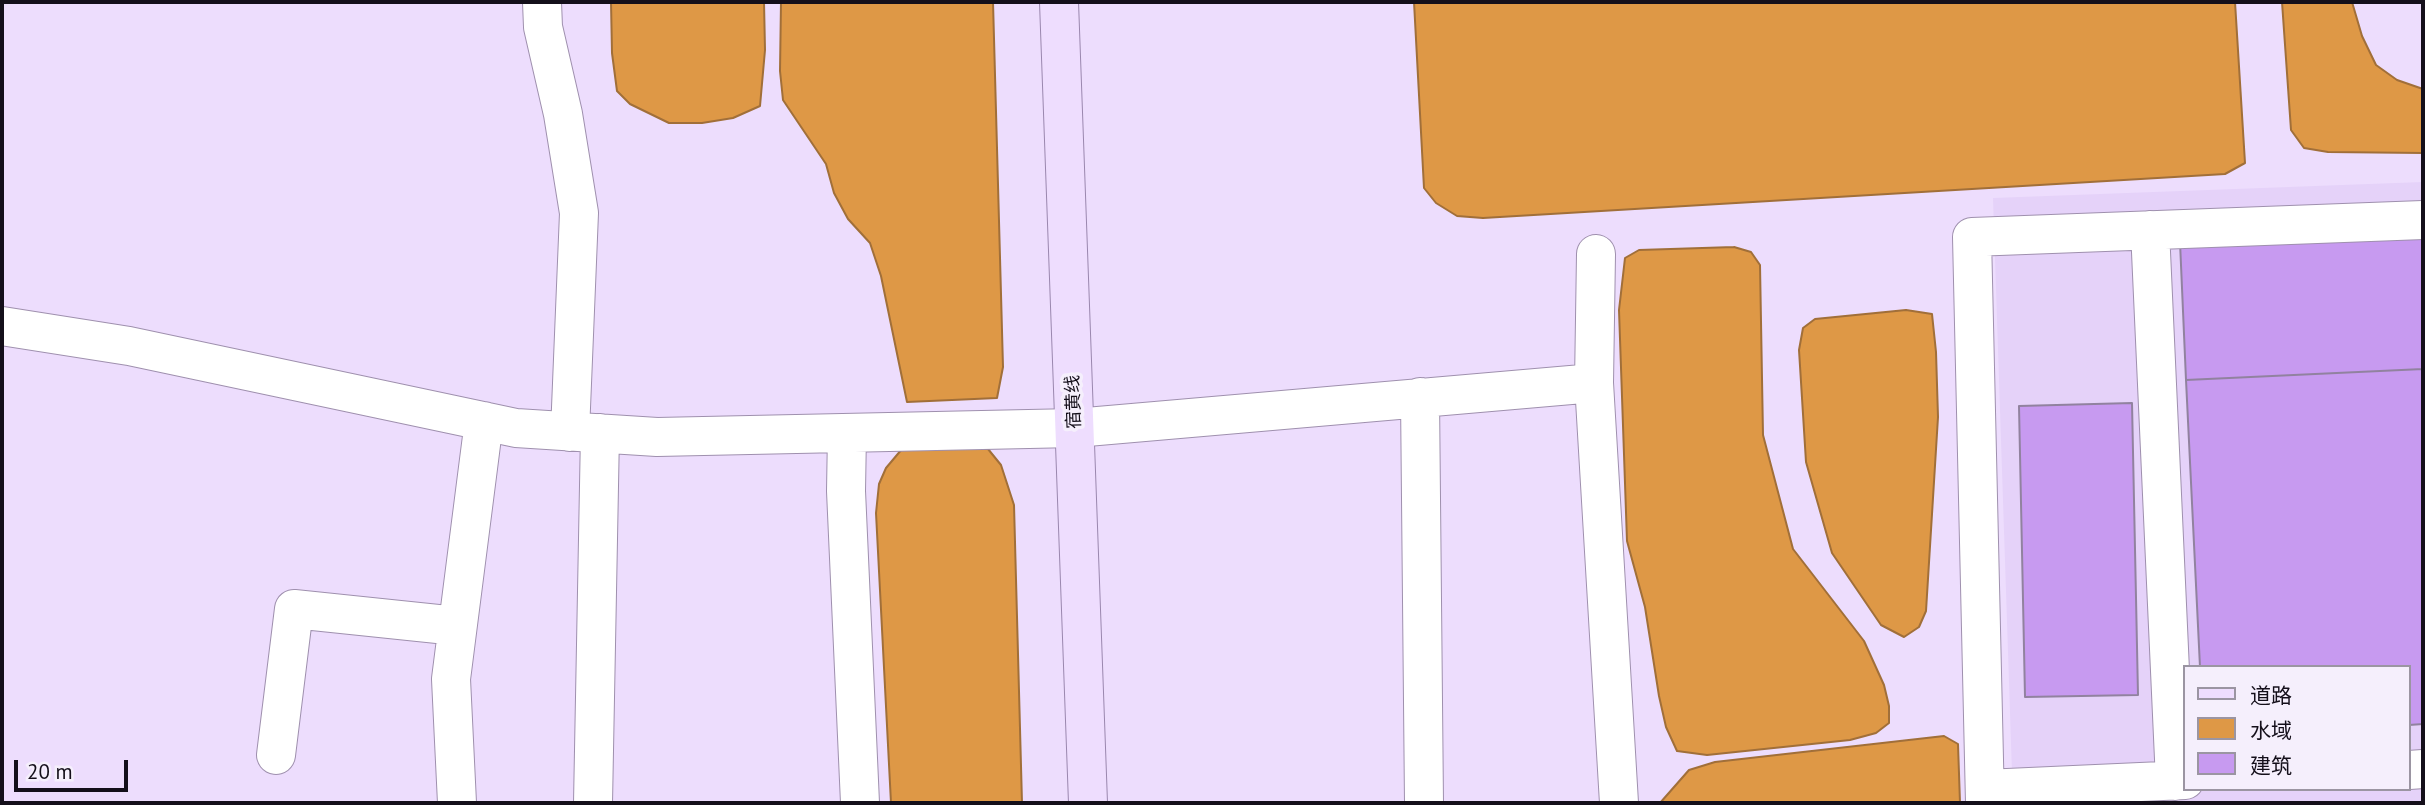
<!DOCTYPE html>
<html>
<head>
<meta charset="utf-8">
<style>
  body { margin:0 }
  #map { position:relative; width:2425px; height:805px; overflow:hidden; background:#edddfd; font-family:"PT Sans","Noto Sans SC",sans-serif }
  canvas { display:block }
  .frame { position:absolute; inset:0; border:4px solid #140f1a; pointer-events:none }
  .legend { position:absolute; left:2183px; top:665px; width:228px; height:126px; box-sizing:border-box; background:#f5effc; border:2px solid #9b95a2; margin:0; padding:9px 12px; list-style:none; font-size:21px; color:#140f1a }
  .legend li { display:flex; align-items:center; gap:14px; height:35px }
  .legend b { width:35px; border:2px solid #9b95a2 }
  .scale { position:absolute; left:14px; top:760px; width:114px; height:32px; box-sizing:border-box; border:4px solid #140f1a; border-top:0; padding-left:9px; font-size:21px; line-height:24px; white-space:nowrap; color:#140f1a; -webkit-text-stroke:5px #f5effc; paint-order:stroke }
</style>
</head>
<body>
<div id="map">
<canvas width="2425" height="805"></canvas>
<div class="frame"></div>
<ul class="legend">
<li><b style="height:9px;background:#eeddfe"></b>道路</li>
<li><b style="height:19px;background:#de9846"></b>水域</li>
<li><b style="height:19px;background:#c79af0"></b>建筑</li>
</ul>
<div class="scale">20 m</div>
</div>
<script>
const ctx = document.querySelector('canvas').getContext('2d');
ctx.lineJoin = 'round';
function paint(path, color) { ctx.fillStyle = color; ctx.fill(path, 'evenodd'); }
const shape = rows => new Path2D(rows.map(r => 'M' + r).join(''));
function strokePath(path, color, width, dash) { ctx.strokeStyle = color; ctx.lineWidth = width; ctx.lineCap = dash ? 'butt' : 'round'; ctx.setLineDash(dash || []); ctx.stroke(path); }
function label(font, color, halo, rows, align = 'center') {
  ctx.font = font + ' "PT Sans","Noto Sans SC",sans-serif'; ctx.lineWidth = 7; ctx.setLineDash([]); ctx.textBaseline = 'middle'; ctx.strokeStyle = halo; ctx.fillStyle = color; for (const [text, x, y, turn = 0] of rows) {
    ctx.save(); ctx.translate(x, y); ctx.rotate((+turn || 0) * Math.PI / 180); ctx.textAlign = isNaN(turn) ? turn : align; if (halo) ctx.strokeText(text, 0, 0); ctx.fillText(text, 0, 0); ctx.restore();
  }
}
const built = shape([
  [2423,182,2423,803,2013,803,1993,198],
  [2185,667,2409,667,2409,789,2185,789]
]);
const water = shape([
  [611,2,764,2,765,50,760,106,733,118,702,123,669,123,630,104,617,91,612,53,611,2],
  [781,2,993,2,1003,367,997,398,907,402,881,276,870,243,848,219,834,193,826,164,783,100,780,71,781,2],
  [1414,2,2235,2,2245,163,2225,174,1483,218,1457,216,1436,203,1424,188,1414,2],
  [2282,2,2352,2,2362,36,2376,65,2397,80,2423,89,2423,153,2328,152,2304,148,2291,130,2282,2],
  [1734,247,1751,252,1760,265,1763,435,1793,549,1864,641,1884,685,1889,706,1889,723,1876,733,1850,740,1707,755,1677,751,1666,727,1659,696,1645,607,1627,541,1619,310,1625,258,1639,250,1734,247],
  [1906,310,1932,314,1936,352,1938,417,1926,611,1919,627,1904,637,1881,625,1832,553,1806,462,1799,350,1803,328,1815,319,1906,310],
  [902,449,988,449,1001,465,1014,505,1022,803,891,803,876,513,879,484,886,468,902,449],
  [1944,736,1958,744,1960,803,1660,803,1689,770,1715,762,1944,736]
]);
const building = shape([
  [2423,230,2423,369,2186,380,2180,242,2423,230],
  [2423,369,2423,724,2409,725,2409,667,2200,667,2186,380,2423,369],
  [2132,403,2138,695,2025,697,2019,406,2132,403]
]);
const minor = shape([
  [542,2,543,27,563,114,579,213,570,432],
  [2150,230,2175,781],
  [1596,254,1594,383,1619,803],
  [2,326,129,346,516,428,657,437,1075,428,1594,383],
  [1420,397,1424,803],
  [847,433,846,491,860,803],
  [276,755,294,609,457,626],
  [2409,770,2423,769],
  [1985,789,2185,780],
  [457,803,451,679,484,421],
  [593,803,600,433],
  [1985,803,1972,237,2423,220]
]);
const major = shape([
  [1059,2,1088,803]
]);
const streetNames = [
  ["宿黄线",1074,402,-92]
];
paint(built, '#e5d2f9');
paint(water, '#de9846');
strokePath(water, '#a16f39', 2);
paint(building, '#c79af0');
strokePath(building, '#91829f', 2);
strokePath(minor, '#9f90ae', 40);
strokePath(major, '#9a87ae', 40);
strokePath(minor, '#fff', 38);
strokePath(major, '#eeddfe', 38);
label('18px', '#140f1a', '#f5effc', streetNames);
</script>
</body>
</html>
